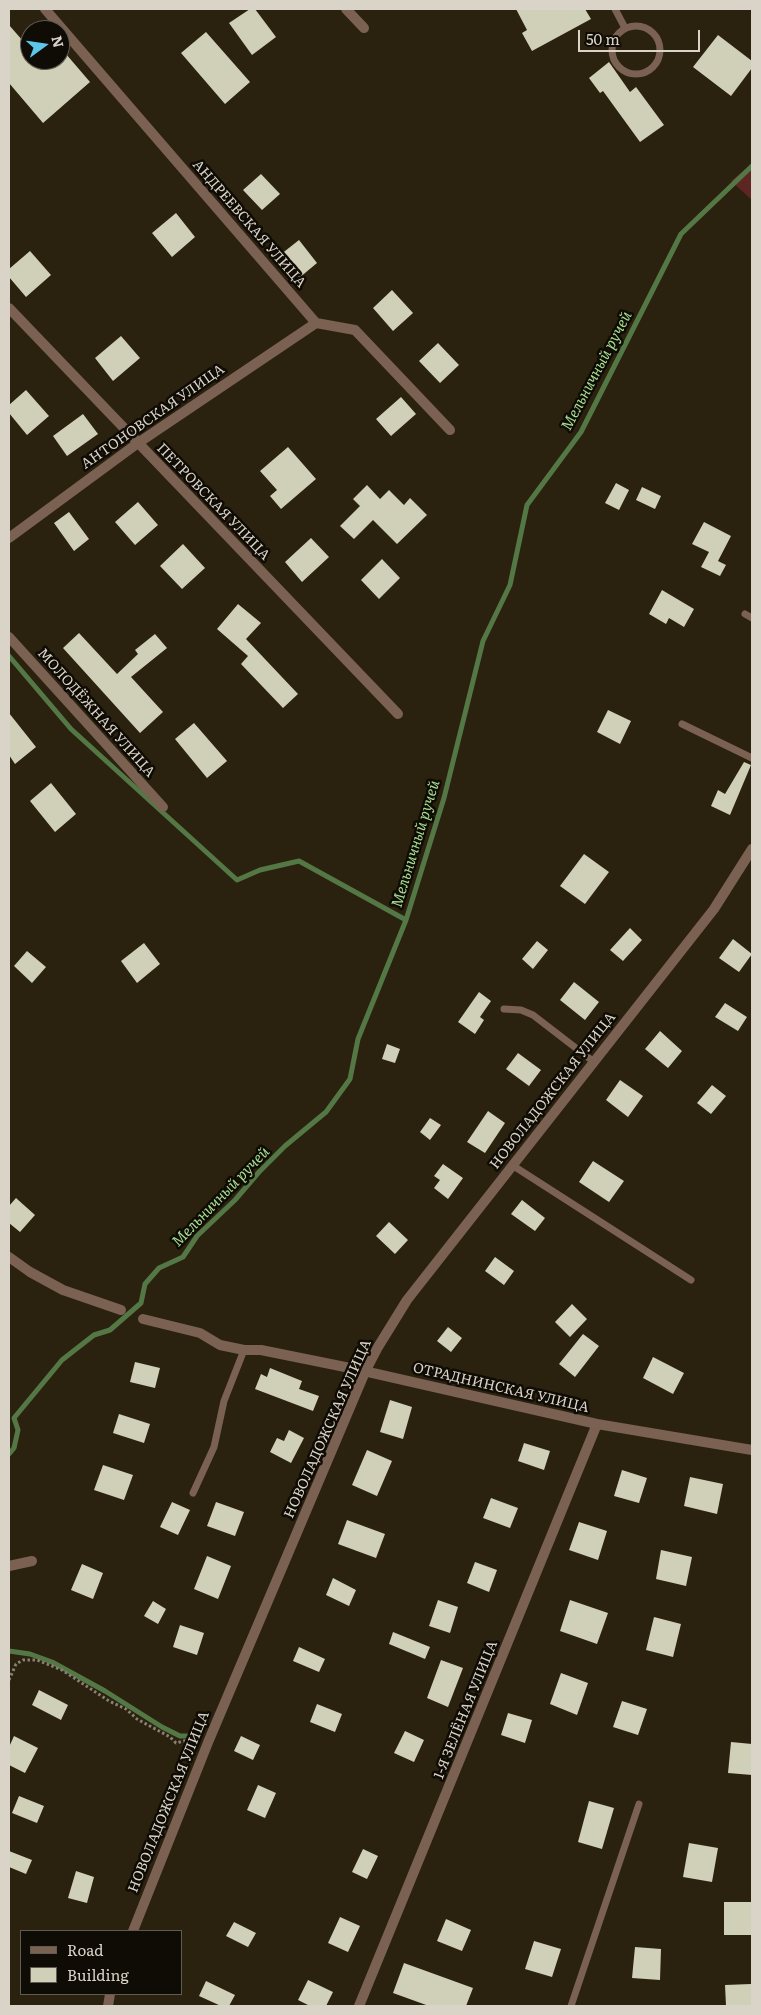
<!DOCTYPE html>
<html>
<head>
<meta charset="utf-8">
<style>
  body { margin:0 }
  #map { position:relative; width:761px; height:2015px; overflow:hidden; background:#2b210f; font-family:Literata,serif }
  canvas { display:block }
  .frame { position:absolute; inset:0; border:10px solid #dad3c8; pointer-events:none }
  .legend { position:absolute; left:20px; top:1930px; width:162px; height:65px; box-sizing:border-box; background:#0f0b05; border:1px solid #605b53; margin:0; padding:6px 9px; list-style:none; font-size:15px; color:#dad3c8 }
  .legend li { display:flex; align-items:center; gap:10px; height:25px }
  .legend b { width:25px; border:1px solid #605b53 }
  .north { position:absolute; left:20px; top:20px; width:50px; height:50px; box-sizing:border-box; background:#0f0b05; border:1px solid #605b53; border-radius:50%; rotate:76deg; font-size:14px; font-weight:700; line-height:20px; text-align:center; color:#dad3c8 }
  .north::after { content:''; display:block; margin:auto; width:18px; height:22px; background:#5cc7e8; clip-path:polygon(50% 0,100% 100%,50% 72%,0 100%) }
  .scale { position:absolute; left:578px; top:30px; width:122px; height:22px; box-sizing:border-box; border:2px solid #dad3c8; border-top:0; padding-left:6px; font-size:15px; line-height:18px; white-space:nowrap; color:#dad3c8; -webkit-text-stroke:4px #0f0b05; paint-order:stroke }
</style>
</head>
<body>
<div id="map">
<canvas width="761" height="2015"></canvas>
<div class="frame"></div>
<ul class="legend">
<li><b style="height:6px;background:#7a6152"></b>Road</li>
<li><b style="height:14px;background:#cfd0b7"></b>Building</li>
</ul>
<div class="north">N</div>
<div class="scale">50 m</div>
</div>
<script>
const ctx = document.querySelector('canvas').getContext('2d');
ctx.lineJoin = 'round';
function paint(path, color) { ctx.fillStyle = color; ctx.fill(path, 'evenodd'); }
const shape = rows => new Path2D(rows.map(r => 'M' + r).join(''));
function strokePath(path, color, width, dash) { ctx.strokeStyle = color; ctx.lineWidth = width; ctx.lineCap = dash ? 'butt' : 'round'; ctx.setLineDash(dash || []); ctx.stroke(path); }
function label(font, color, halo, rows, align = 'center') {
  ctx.font = font + ' Literata,serif'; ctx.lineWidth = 5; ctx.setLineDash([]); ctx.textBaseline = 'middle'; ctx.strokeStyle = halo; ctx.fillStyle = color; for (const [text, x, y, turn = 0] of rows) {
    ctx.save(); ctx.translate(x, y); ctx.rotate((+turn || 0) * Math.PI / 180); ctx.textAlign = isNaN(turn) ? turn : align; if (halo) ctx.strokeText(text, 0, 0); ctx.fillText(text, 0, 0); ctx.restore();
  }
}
const green = shape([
  [752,164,752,200,731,181]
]);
const stream = shape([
  [9,656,71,729,237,880,260,870,299,861,406,920],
  [9,1454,14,1448,18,1430,14,1418,62,1360,94,1335,110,1330,141,1303,145,1284,159,1268,183,1257,197,1236,235,1200,259,1172,285,1146,326,1112,350,1079,358,1039,406,920,444,798,483,641,510,585,527,505,581,432,681,234,752,166],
  [9,1651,30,1654,52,1662,105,1691,162,1727,180,1736,190,1736]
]);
const building = shape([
  [250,9,255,9,276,37,252,55,229,23],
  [516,9,585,9,591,19,532,51,522,33,527,30],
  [9,25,30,49,30,60,60,60,60,47,90,82,43,123,9,83],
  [206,32,250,82,225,104,181,53],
  [718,35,752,61,752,68,731,96,693,67],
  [609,62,630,92,636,87,664,125,640,142,603,91,600,93,589,78],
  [261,174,280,194,262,210,243,190],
  [176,213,195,237,172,257,152,233],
  [299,240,317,263,299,278,280,255],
  [30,251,51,275,26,297,9,277,9,269],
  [392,290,413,313,393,331,373,308],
  [121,336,140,358,113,381,95,358],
  [438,343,459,365,440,383,419,361],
  [26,390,49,416,27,435,9,413,9,405],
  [401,397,416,414,391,436,376,419],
  [83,414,98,434,67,456,53,436],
  [288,447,316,479,281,509,270,496,277,490,260,471],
  [616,483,629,490,619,510,605,503],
  [367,485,380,499,389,490,404,505,410,498,427,515,397,544,373,520,354,539,340,526,360,506,353,499],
  [642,487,661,496,655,509,636,500],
  [138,502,158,525,135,545,115,522],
  [69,512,89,539,74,551,54,523],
  [704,522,731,536,718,561,726,565,720,576,701,567,709,552,692,544],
  [311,538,329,557,302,582,285,562],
  [183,544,205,568,182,589,160,566],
  [382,559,400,578,379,599,361,580],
  [662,590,694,609,684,627,669,618,666,624,649,614],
  [238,604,261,623,246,639,298,694,283,708,241,664,248,656,217,629],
  [79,633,117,674,138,654,135,650,155,634,167,648,131,677,163,712,140,733,63,648],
  [608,710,631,721,620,744,597,732],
  [9,713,36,747,15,764,9,755],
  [194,723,227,761,207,778,175,739],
  [744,762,751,765,730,815,711,806,718,790,725,794],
  [51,783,76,814,55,832,30,801],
  [584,854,609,872,585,904,560,886],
  [630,928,642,940,623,961,610,950],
  [733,939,752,954,739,972,719,958],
  [537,941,548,950,533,969,522,959],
  [144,943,160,964,137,983,121,961],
  [27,951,46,967,32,983,14,966],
  [574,982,599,1002,585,1020,560,1000],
  [479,992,491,1001,480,1017,484,1020,475,1034,458,1022],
  [725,1003,747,1017,738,1031,715,1017],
  [660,1031,682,1051,668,1068,645,1049],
  [387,1044,400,1049,395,1063,382,1059],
  [518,1053,541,1070,529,1086,506,1069],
  [620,1080,643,1096,628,1117,606,1100],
  [712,1085,726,1096,711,1114,697,1103],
  [488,1111,505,1123,485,1153,467,1142],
  [430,1118,441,1125,430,1140,420,1132],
  [593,1161,624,1181,609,1202,579,1182],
  [443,1164,463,1178,448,1199,434,1188,440,1180,434,1176],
  [16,1198,35,1215,20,1232,9,1223,9,1206],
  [522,1200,545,1218,535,1231,511,1214],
  [389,1222,408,1240,395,1254,376,1236],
  [495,1257,514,1271,504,1285,485,1271],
  [572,1304,587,1319,570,1337,555,1322],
  [448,1327,462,1338,451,1352,437,1341],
  [583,1334,599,1346,575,1377,559,1364],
  [653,1357,684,1373,673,1394,643,1378],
  [135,1362,160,1368,155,1388,130,1382],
  [270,1368,302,1381,299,1389,319,1396,313,1411,255,1389,261,1374,267,1377],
  [390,1400,412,1407,403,1439,380,1432],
  [119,1414,150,1424,144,1443,113,1433],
  [289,1430,304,1438,291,1463,270,1452,277,1438,284,1441],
  [524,1443,550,1451,544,1470,518,1461],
  [367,1450,392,1461,377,1496,352,1485],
  [103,1465,133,1475,124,1500,94,1490],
  [622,1470,647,1478,639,1503,614,1496],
  [690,1477,723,1484,717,1514,684,1506],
  [491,1498,518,1508,510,1528,483,1518],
  [172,1502,190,1510,178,1535,160,1527],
  [216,1502,244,1512,235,1536,207,1526],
  [347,1520,385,1534,376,1558,338,1544],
  [579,1522,607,1531,598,1560,569,1550],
  [661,1550,692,1557,686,1586,656,1579],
  [207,1556,231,1566,218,1599,194,1589],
  [475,1562,497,1570,489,1592,467,1583],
  [82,1564,103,1573,93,1599,71,1590],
  [333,1578,356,1590,349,1606,326,1595],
  [438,1600,458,1607,450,1633,429,1626],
  [570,1600,608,1613,597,1644,560,1631],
  [153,1601,166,1609,158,1624,144,1616],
  [654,1617,681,1624,673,1657,646,1650],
  [180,1625,204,1633,197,1655,173,1647],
  [393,1632,430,1647,425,1659,389,1644],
  [299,1647,325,1659,319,1672,293,1661],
  [441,1660,463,1668,448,1707,427,1698],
  [561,1673,588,1683,577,1715,550,1704],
  [39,1690,68,1705,61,1720,32,1705],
  [622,1701,647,1709,638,1735,613,1727],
  [317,1704,342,1714,335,1732,310,1722],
  [508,1713,532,1720,525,1743,501,1735],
  [405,1731,424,1740,414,1762,394,1753],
  [14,1736,38,1748,25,1773,9,1765,9,1747],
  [241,1736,260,1745,253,1760,234,1751],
  [731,1742,752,1744,752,1775,728,1773],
  [258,1785,276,1793,265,1818,247,1810],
  [19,1796,44,1806,37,1823,12,1813],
  [589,1801,614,1808,602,1849,578,1842],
  [689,1843,718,1848,712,1882,683,1877],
  [363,1849,378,1856,367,1879,352,1872],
  [9,1851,32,1860,26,1874,9,1867],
  [76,1871,94,1877,87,1903,68,1898],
  [724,1902,752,1902,752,1935,724,1935],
  [340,1917,360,1926,348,1952,328,1943],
  [446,1919,471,1930,462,1951,437,1941],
  [234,1922,256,1933,248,1947,226,1936],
  [534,1941,561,1949,552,1977,525,1969],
  [635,1947,661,1949,660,1980,632,1978],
  [404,1963,473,1988,466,2006,429,2006,393,1993],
  [308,1980,333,1992,326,2006,310,2006,298,2000],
  [206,1981,235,1995,229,2006,221,2006,199,1996],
  [751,1984,752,2006,726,2006,725,1985]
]);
const path = shape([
  [9,1680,16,1664,23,1660,37,1660,62,1670,109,1701,126,1709,137,1719,170,1737,176,1743,196,1738]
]);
const service = shape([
  [615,9,625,28],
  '612 50a24 24 0 1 1 48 0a24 24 0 1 1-48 0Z',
  [745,614,752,618],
  [682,724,752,758],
  [504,1009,521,1010,533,1015,594,1062],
  [512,1165,691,1280],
  [193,1493,214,1447,224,1401,244,1350],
  [571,2006,639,1804]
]);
const minor = shape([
  [45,9,316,323,355,330,450,430],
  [346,9,364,28],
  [9,308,398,714],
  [9,538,138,443,316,323],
  [9,637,163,807],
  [9,1257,30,1272,63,1290,121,1310],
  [143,1319,200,1333,220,1345,244,1350,261,1350,355,1369,597,1424,752,1450],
  [9,1566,32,1561],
  [359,2006,597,1424]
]);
const tertiary = shape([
  [133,1931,209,1740,365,1372,378,1347,407,1300,714,909,752,849],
  [108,2006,110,1994]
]);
const streetNames = [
  ["АНДРЕЕВСКАЯ УЛИЦА",249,224,49],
  ["АНТОНОВСКАЯ УЛИЦА",153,417,-35],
  ["ПЕТРОВСКАЯ УЛИЦА",213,502,46],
  ["МОЛОДЁЖНАЯ УЛИЦА",96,713,48],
  ["НОВОЛАДОЖСКАЯ УЛИЦА",553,1091,-52],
  ["ОТРАДНИНСКАЯ УЛИЦА",501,1388,13],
  ["НОВОЛАДОЖСКАЯ УЛИЦА",328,1429,-66],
  ["1-Я ЗЕЛЁНАЯ УЛИЦА",466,1710,-68],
  ["НОВОЛАДОЖСКАЯ УЛИЦА",169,1802,-68]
];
const waterNames = [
  ["Мельничный ручей",597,371,-62],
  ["Мельничный ручей",416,844,-73],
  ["Мельничный ручей",221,1197,-46]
];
paint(green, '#5e2623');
strokePath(stream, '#547845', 5);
paint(building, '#cfd0b7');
strokePath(path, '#898173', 3, [2.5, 2.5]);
strokePath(service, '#7a6152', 7);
strokePath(minor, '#7a6152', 10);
strokePath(tertiary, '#7a6152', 10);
label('14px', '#dad3c8', '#0f0b05', streetNames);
label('italic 15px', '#a6dc90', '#0f0b05', waterNames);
</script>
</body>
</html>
